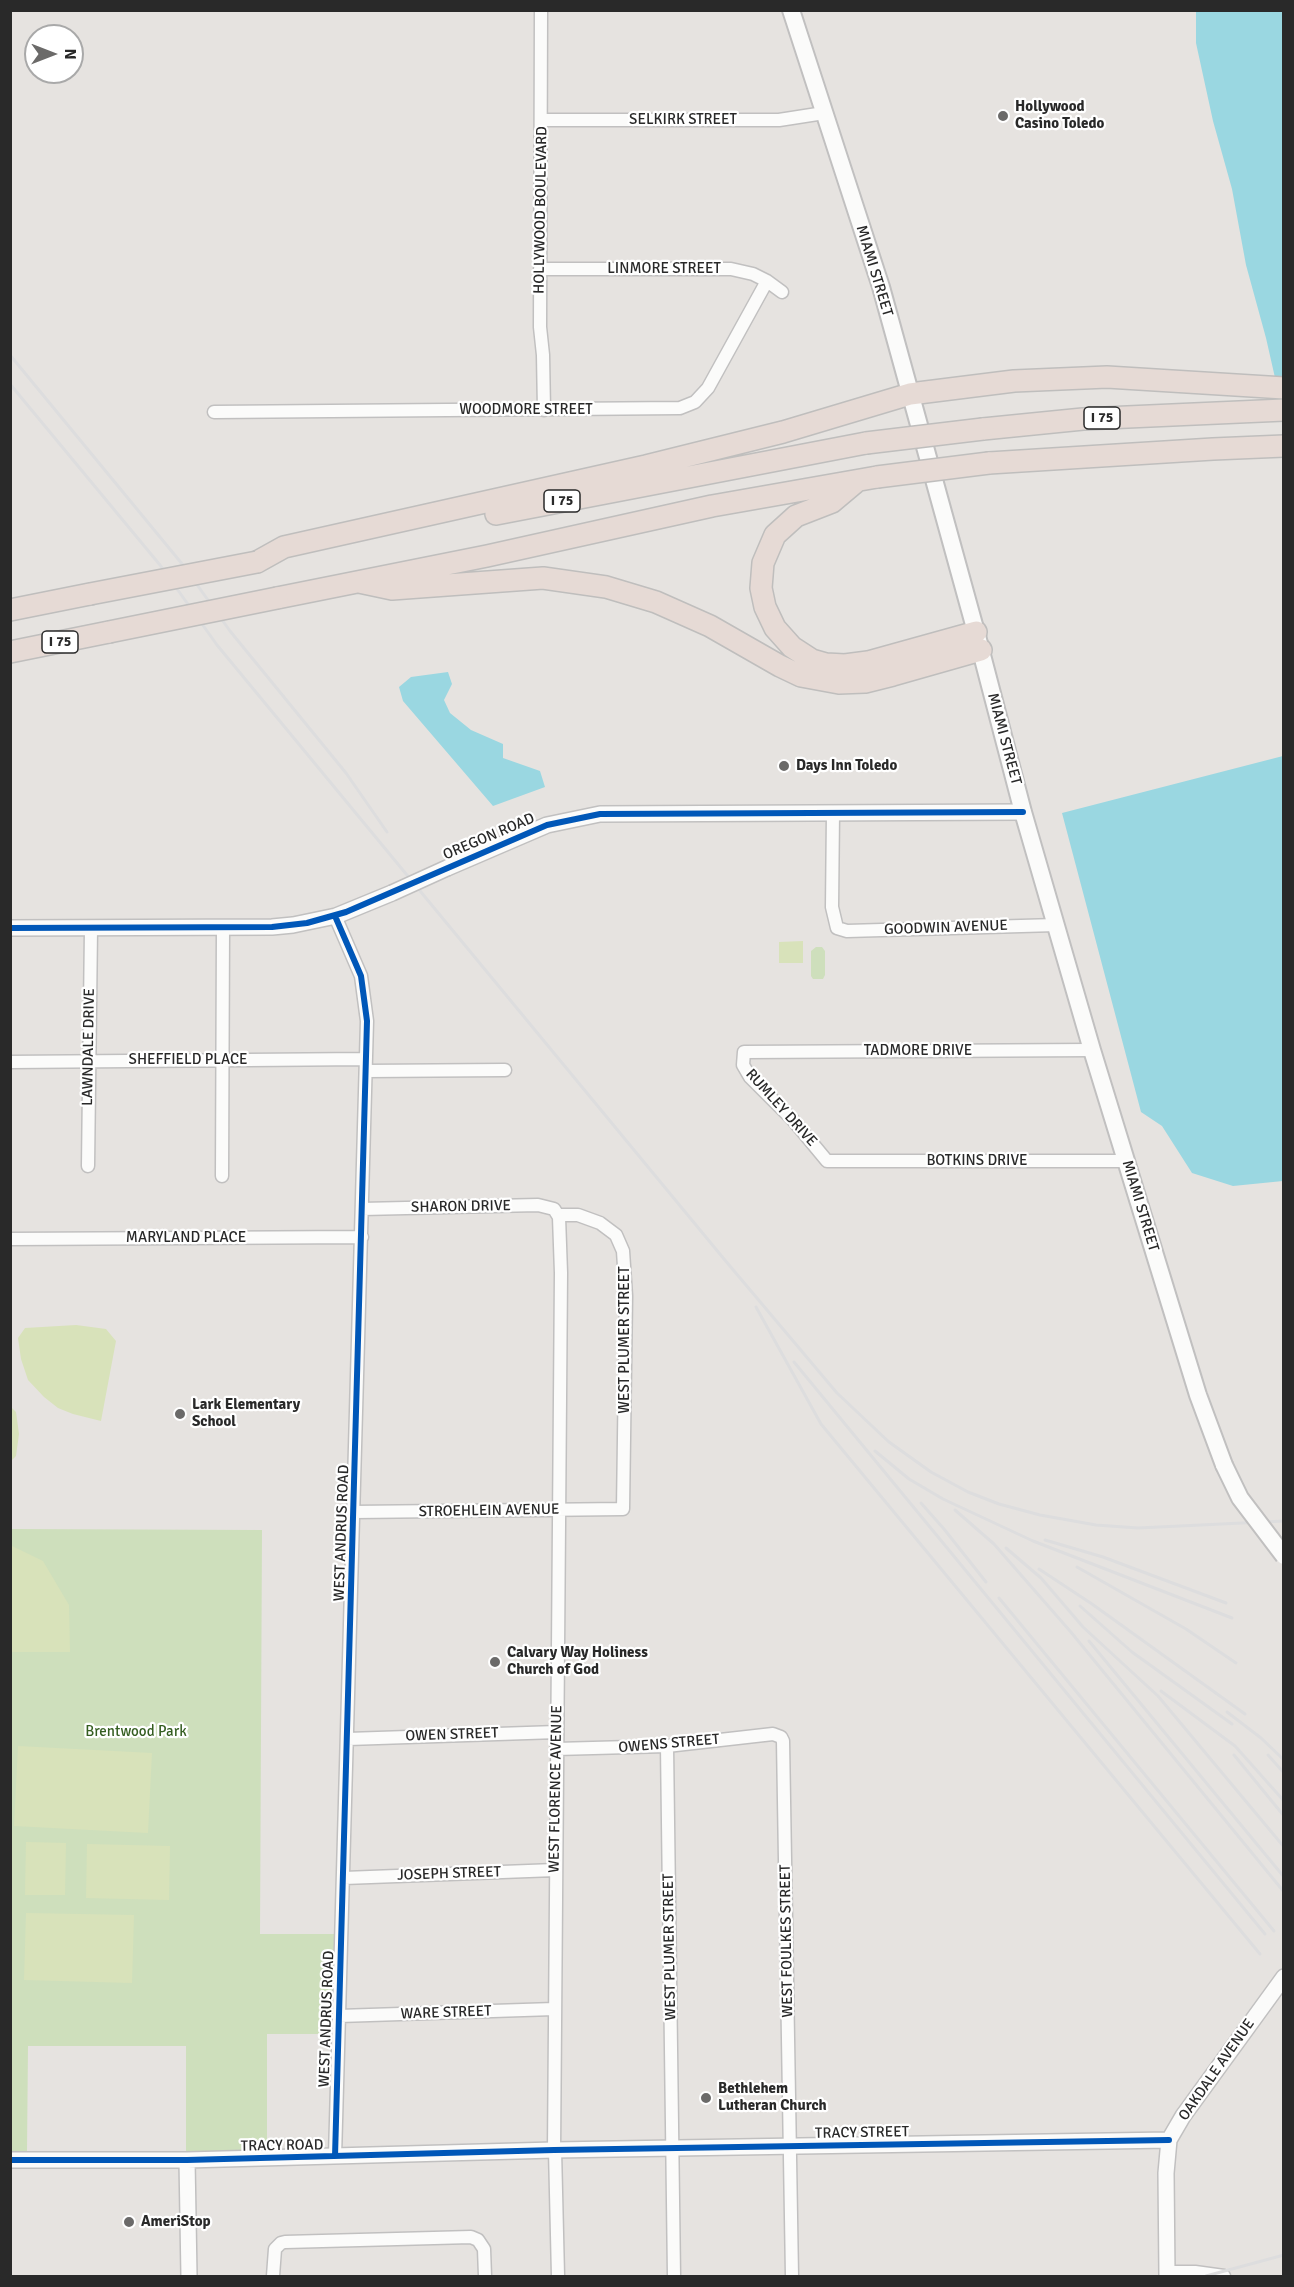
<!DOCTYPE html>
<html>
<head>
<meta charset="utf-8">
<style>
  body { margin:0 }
  #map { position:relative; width:1294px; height:2287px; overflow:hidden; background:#e6e3e0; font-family:Signika,sans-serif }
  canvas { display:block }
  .frame { position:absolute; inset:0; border:12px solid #292929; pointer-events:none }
  .north { position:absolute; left:24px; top:24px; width:60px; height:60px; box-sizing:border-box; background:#fff; border:2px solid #a9a9a9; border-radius:50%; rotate:90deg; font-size:16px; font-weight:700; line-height:24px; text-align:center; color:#292929 }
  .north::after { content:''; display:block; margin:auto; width:21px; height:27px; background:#6b6a69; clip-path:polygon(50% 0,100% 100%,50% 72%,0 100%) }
</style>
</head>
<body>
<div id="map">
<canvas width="1294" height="2287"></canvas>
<div class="frame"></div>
<div class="north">N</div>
</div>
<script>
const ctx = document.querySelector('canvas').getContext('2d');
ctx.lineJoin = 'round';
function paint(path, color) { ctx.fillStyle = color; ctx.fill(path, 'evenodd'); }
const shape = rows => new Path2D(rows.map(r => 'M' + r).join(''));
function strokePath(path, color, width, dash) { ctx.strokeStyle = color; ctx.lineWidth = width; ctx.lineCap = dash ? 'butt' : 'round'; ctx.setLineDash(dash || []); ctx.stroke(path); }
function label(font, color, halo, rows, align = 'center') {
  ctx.font = font + ' Signika,sans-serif'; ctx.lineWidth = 4.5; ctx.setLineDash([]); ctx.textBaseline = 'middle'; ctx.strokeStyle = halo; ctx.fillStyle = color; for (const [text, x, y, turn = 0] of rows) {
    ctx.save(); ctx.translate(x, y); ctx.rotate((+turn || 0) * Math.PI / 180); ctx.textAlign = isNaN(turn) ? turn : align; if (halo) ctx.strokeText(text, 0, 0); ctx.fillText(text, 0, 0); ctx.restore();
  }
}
const green = shape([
  [816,947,822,947,825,951,825,975,823,979,813,979,811,976,811,951],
  [11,1529,262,1530,260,1934,337,1934,336,2034,267,2034,267,2156,186,2156,186,2046,28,2046,27,2151,11,2151]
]);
const pitch = shape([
  [803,941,803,963,779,963,779,942],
  [76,1325,106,1329,116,1341,101,1421,73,1414,58,1408,44,1397,28,1380,21,1359,18,1338,25,1328],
  [11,1407,16,1412,19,1434,16,1456,11,1461],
  [10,1545,43,1561,69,1605,70,1652,11,1652],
  [18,1746,152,1753,148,1833,14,1826],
  [26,1842,66,1843,65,1895,25,1895],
  [87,1844,170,1846,169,1900,86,1898],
  [26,1913,134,1915,132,1983,24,1980]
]);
const water = shape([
  [1196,11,1283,11,1283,413,1266,338,1246,265,1232,189,1213,121,1196,43],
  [448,672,452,684,444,700,450,713,471,730,503,744,503,758,540,771,545,787,493,806,403,701,399,687,411,677],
  [1283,756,1283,1181,1233,1186,1192,1173,1162,1126,1141,1112,1062,813]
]);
const minor = shape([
  [541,10,540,327,543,355,544,410],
  [542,120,779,120,824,113],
  [540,269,731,269,753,274,767,281,782,292],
  [214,412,680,408,695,402,708,388,767,281],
  [833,813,832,907,837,928,847,931,1056,925],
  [335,916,361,976,367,1021,335,2156],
  [1092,1050,744,1052,743,1065,750,1077,793,1120,827,1161,1126,1161],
  [10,1062,366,1059],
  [366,1071,505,1070],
  [88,1166,91,929],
  [222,1176,223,928],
  [362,1209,538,1205,554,1209,559,1217,561,1273,554,2150],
  [10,1239,362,1237],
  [354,1512,623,1509,626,1296,623,1251,616,1235,600,1223,578,1215,558,1215],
  [348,1739,557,1732],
  [667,1746,674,2276],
  [556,1749,667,1746,773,1734,781,1737,783,1741,792,2276],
  [344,1878,555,1870],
  [339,2016,554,2009],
  [555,2150,558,2276],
  [1167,2272,1195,2272,1224,2276],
  [273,2276,275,2249,281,2243,285,2242,471,2237,478,2240,484,2249,485,2276]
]);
const tertiary = shape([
  [447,868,547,825,600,814,1023,812],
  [10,928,272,927,293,925,336,916,392,893],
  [10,2160,187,2160,554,2150,1169,2140],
  [187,2160,189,2276],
  [1167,2276,1166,2173,1169,2140,1183,2116,1284,1977]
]);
const secondary = shape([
  [791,10,881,287,976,632,1023,812,1092,1050,1198,1395,1224,1465]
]);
const motorway = shape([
  [983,429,1083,419,1284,410],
  [989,463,1213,449,1284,446],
  [857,481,832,502,796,516,775,535,763,563,761,588,765,607,775,628,792,647,812,660,826,664,845,665,868,662,976,632],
  [496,514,866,443],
  [257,562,284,547,646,466,783,432,910,394,1014,381,1107,377,1284,388],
  [359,582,392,589,543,578,606,587,656,602,710,626,780,666,801,676,839,683,865,682,893,675,981,650],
  [277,598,487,556,712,506,877,477],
  [10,610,90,594],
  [10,652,109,632]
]);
const rail = shape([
  [10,355,183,565,230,631,346,773,387,832],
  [10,384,160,565,217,645,724,1259,837,1393,889,1442,931,1472,968,1492,999,1504,1040,1515,1096,1525,1138,1528,1284,1521],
  [756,1307,821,1424,1260,1954],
  [794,1362,1265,1934],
  [875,1451,909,1479,943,1499,1033,1541,1232,1618],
  [921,1503,944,1529,986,1582],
  [955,1510,994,1544,1007,1559,1070,1631,1284,1892],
  [1045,1540,1103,1557,1226,1603],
  [1006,1548,1041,1578,1083,1627,1158,1696,1284,1847],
  [1077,1567,1186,1629,1236,1663],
  [1039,1569,1092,1604,1245,1714],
  [999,1598,1274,1931],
  [1080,1606,1132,1652,1232,1724],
  [1089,1641,1284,1877],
  [1161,1691,1235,1746,1284,1801],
  [1227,1712,1261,1738,1284,1760],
  [1234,1755,1284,1816],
  [1268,1755,1284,1773],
  [1206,2276,1284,2255]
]);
const tertiaryBridge = shape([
  [392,893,447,868]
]);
const secondaryBridge = shape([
  [1224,1465,1240,1498,1284,1556]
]);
const motorwayBridge = shape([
  [866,443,983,429],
  [877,477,989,463],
  [90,594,257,562],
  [109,632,277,598]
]);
const cycleway = shape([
  [335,916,361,976,367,1021,335,2156],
  [10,928,272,927,307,923,346,912,547,825,600,814,1023,812],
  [10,2160,187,2160,554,2150,1169,2140]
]);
const markers = [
  [1003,116,6,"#6b6a69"],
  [784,766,6,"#6b6a69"],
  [180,1414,6,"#6b6a69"],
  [495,1662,6,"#6b6a69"],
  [706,2098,6,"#6b6a69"],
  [129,2222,6,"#6b6a69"]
];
const shields = [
  [1102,418,36],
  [562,501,36],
  [60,642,36]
];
const shieldNames = [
  ["I 75",1102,418],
  ["I 75",562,501],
  ["I 75",60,642]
];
const poiNames = [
  ["Hollywood",1015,107],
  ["Casino Toledo",1015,124],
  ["Days Inn Toledo",796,766],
  ["Lark Elementary",192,1405],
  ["School",192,1422],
  ["Calvary Way Holiness",507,1653],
  ["Church of God",507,1670],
  ["Bethlehem",718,2089],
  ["Lutheran Church",718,2106],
  ["AmeriStop",141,2222]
];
const streetNames = [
  ["SELKIRK STREET",683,120],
  ["HOLLYWOOD BOULEVARD",541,210,-89],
  ["LINMORE STREET",664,269],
  ["MIAMI STREET",874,271,73],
  ["WOODMORE STREET",526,410],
  ["MIAMI STREET",1004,739,75],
  ["OREGON ROAD",489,837,-23],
  ["GOODWIN AVENUE",946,928,-2],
  ["LAWNDALE DRIVE",89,1047,-89],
  ["TADMORE DRIVE",918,1051],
  ["SHEFFIELD PLACE",188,1060],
  ["RUMLEY DRIVE",781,1108,48],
  ["BOTKINS DRIVE",977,1161],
  ["MIAMI STREET",1140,1206,73],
  ["SHARON DRIVE",461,1207,-1],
  ["MARYLAND PLACE",186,1238],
  ["WEST PLUMER STREET",625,1340,-90],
  ["STROEHLEIN AVENUE",489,1511,-1],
  ["WEST ANDRUS ROAD",342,1533,-88],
  ["OWEN STREET",452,1735,-2],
  ["OWENS STREET",669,1744,-5],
  ["WEST FLORENCE AVENUE",556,1789,-89],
  ["JOSEPH STREET",449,1874,-2],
  ["WEST FOULKES STREET",787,1941,-91],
  ["WEST PLUMER STREET",670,1947,-91],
  ["WARE STREET",446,2013,-2],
  ["WEST ANDRUS ROAD",327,2019,-88],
  ["OAKDALE AVENUE",1217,2070,-55],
  ["TRACY STREET",862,2133,-1],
  ["TRACY ROAD",282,2146,-1]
];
const parkNames = [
  ["Brentwood Park",136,1732]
];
paint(green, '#cedfbc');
paint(pitch, '#d8e2ba');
paint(water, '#9ad7e1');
strokePath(minor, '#c1c0c0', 15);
strokePath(tertiary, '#c1c0c0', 18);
strokePath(secondary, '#c1c0c0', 20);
strokePath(motorway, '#bfbebd', 24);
strokePath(minor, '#fbfbfa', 12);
strokePath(tertiary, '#fbfbfa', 15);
strokePath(secondary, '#fbfbfa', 16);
strokePath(motorway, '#e6dad5', 21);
strokePath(rail, '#ddddde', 3);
strokePath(tertiaryBridge, '#c1c0c0', 18, []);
strokePath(secondaryBridge, '#c1c0c0', 20, []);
strokePath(motorwayBridge, '#bfbebd', 24, []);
strokePath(tertiaryBridge, '#fbfbfa', 15);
strokePath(secondaryBridge, '#fbfbfa', 16);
strokePath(motorwayBridge, '#e6dad5', 21);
strokePath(cycleway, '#0057b8', 6);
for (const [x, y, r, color] of markers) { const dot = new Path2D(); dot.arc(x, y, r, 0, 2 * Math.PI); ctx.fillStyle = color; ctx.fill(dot); strokePath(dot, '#fff', 2); }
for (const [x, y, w] of shields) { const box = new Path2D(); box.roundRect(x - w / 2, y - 11, w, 22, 4.5); ctx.fillStyle = '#fff'; ctx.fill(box); strokePath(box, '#292929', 1.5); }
label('bold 14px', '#292929', null, shieldNames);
label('bold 15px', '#292929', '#fff', poiNames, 'left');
label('15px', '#292929', '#fff', streetNames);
label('15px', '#355e21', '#fff', parkNames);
</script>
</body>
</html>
